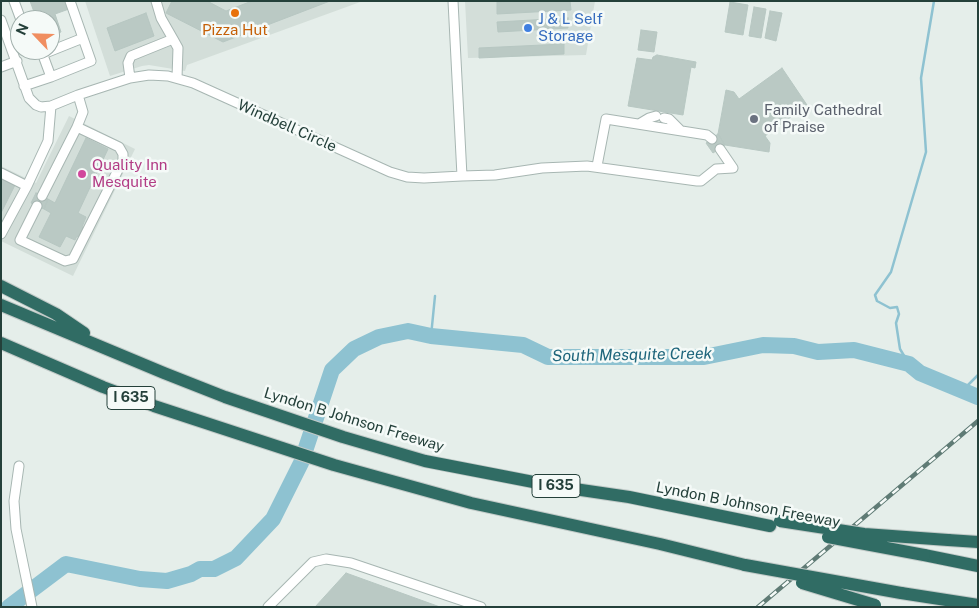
<!DOCTYPE html>
<html>
<head>
<meta charset="utf-8">
<style>
  body { margin:0 }
  #map { position:relative; width:979px; height:608px; overflow:hidden; background:#e5eeea; font-family:"Public Sans",sans-serif }
  canvas { display:block }
  .frame { position:absolute; inset:0; border:2px solid #24403a; pointer-events:none }
  .north { position:absolute; left:10px; top:10px; width:50px; height:50px; box-sizing:border-box; background:#f5faf8; border:1px solid #a1b0ac; border-radius:50%; rotate:294deg; font-size:14px; font-weight:700; line-height:20px; text-align:center; color:#24403a }
  .north::after { content:''; display:block; margin:auto; width:18px; height:22px; background:#f08e60; clip-path:polygon(50% 0,100% 100%,50% 72%,0 100%) }
</style>
</head>
<body>
<div id="map">
<canvas width="979" height="608"></canvas>
<div class="frame"></div>
<div class="north">N</div>
</div>
<script>
const ctx = document.querySelector('canvas').getContext('2d');
ctx.lineJoin = 'round';
function paint(path, color) { ctx.fillStyle = color; ctx.fill(path, 'evenodd'); }
const shape = rows => new Path2D(rows.map(r => 'M' + r).join(''));
function strokePath(path, color, width, dash) { ctx.strokeStyle = color; ctx.lineWidth = width; ctx.lineCap = dash ? 'butt' : 'round'; ctx.setLineDash(dash || []); ctx.stroke(path); }
function label(font, color, halo, rows, align = 'center') {
  ctx.font = font + ' "Public Sans",sans-serif'; ctx.lineWidth = 5; ctx.setLineDash([]); ctx.textBaseline = 'middle'; ctx.strokeStyle = halo; ctx.fillStyle = color; for (const [text, x, y, turn = 0] of rows) {
    ctx.save(); ctx.translate(x, y); ctx.rotate((+turn || 0) * Math.PI / 180); ctx.textAlign = isNaN(turn) ? turn : align; if (halo) ctx.strokeText(text, 0, 0); ctx.fillText(text, 0, 0); ctx.restore();
  }
}
const built = shape([
  [85,1,363,1,187,65,185,71,149,65,142,66,110,76],
  [465,1,595,1,586,55,468,58],
  [69,116,135,149,73,276,1,241,1,166,36,183]
]);
const stream = shape([
  [431,336,435,296],
  [909,364,900,349,896,323,899,314,897,307,890,308,877,301,875,295,891,272,926,152,921,78,934,1],
  [963,390,978,375]
]);
const river = shape([
  [9,607,66,564,140,579,167,581,191,574,200,569,214,569,236,558,273,519,301,463,332,370,354,349,379,337,408,331,431,336,523,345,548,357,704,357,763,345,794,346,818,352,854,350,909,364,920,373,978,397]
]);
const building = shape([
  [30,1,66,1,69,9,55,14,61,32,50,36,50,20,37,20,30,1],
  [172,1,207,1,226,11,252,1,330,1,223,42,166,13,172,1],
  [514,1,570,1,571,10,497,14,497,2,514,1],
  [730,2,748,5,743,35,725,32,730,2],
  [754,7,766,9,761,38,749,36,754,7],
  [770,11,782,13,776,41,765,38,770,11],
  [146,13,154,36,115,51,107,28,146,13],
  [568,18,568,28,498,32,497,22,568,18],
  [641,30,657,32,654,52,638,50,641,30],
  [564,44,564,54,479,58,479,48,564,44],
  [657,55,696,62,695,68,691,67,683,115,628,106,637,58,652,60,653,57,657,55],
  [782,68,807,105,765,136,770,143,769,152,725,145,718,134,726,90,734,92,739,99,782,68],
  [718,134,725,145,713,153,706,143,718,134],
  [86,138,108,149,78,213,86,217,82,227,85,229,80,238,77,236,75,240,66,236,60,247,39,237,51,213,44,209,48,199,55,203,86,138],
  [1,175,16,183,1,213,1,175],
  [36,193,48,199,44,209,31,203,36,193],
  [346,573,440,607,315,607,346,573]
]);
const minor = shape([
  [14,1,21,20],
  [156,1,161,18,173,39],
  [1,20,29,98,36,105,41,107,51,106,78,95,130,78,149,75,168,76,193,83,390,172,407,177,424,178,462,176,453,1],
  [41,50,51,77,91,61,70,1],
  [43,54,83,38],
  [1,67,17,61],
  [130,78,128,63,131,56,173,39,178,48,177,78],
  [24,86,51,77],
  [664,118,669,119,680,130],
  [639,124,649,118,656,116],
  [720,149,733,168],
  [597,166,606,119,707,135,712,139],
  [1,173,27,186,48,141,51,106],
  [462,176,495,175,542,168,587,166,697,181,701,181,716,169,733,168],
  [42,196,77,127],
  [37,206,20,240,65,261,73,259,123,160,123,154,119,147,77,127,83,112,78,95],
  [1,234,27,186],
  [19,466,14,501,16,529,32,607],
  [268,607,313,562,326,559,351,563,481,607]
]);
const highway = shape([
  [1,286,56,314,84,333],
  [1,305,164,373,225,397,343,437,425,461,554,486,629,497,770,526],
  [1,343,103,387,154,406,334,465,471,503,660,544,745,565],
  [948,540,978,542],
  [924,555,978,566],
  [901,593,978,605]
]);
const rail = shape([
  [758,607,978,421]
]);
const highwayBridge = shape([
  [780,521,864,534,948,540],
  [828,537,924,555],
  [745,565,901,593],
  [802,583,875,605]
]);
const markers = [
  [235,13,5,"#e8710a"],
  [528,28,5,"#3f7fe0"],
  [754,119,5,"#6b7280"],
  [82,174,5,"#d1479c"]
];
const shields = [
  [131,398,48],
  [556,486,48]
];
const shieldNames = [
  ["I 635",131,398],
  ["I 635",556,486]
];
const shopNames = [
  ["J & L Self",538,19],
  ["Storage",538,36]
];
const foodNames = [
  ["Pizza Hut",235,30]
];
const worshipNames = [
  ["Family Cathedral",764,110],
  ["of Praise",764,127]
];
const streetNames = [
  ["Windbell Circle",287,126,24],
  ["Lyndon B Johnson Freeway",354,420,17],
  ["Lyndon B Johnson Freeway",748,505,11]
];
const hotelNames = [
  ["Quality Inn",92,165],
  ["Mesquite",92,182]
];
const waterNames = [
  ["South Mesquite Creek",632,355,-1]
];
paint(built, '#d3ded9');
strokePath(stream, '#8ec2d1', 2.5);
strokePath(river, '#8ec2d1', 16);
paint(building, '#bac9c4');
strokePath(building, '#b7c7c2', 1);
strokePath(minor, '#a7b6b2', 11);
strokePath(highway, '#c2cac8', 14);
strokePath(minor, '#fff', 9);
strokePath(highway, '#306c64', 12);
strokePath(rail, '#5f7b75', 4.5);
strokePath(rail, '#f5faf8', 2.5, [8]);
strokePath(highwayBridge, '#c2cac8', 14, []);
strokePath(highwayBridge, '#306c64', 12);
for (const [x, y, r, color] of markers) { const dot = new Path2D(); dot.arc(x, y, r, 0, 2 * Math.PI); ctx.fillStyle = color; ctx.fill(dot); strokePath(dot, '#f5faf8', 2); }
for (const [x, y, w] of shields) { const box = new Path2D(); box.roundRect(x - w / 2, y - 11.5, w, 23, 4); ctx.fillStyle = '#f5faf8'; ctx.fill(box); strokePath(box, '#24403a', 1); }
label('bold 14px', '#24403a', null, shieldNames);
label('15px', '#366cbe', '#f5faf8', shopNames, 'left');
label('15px', '#c56008', '#f5faf8', foodNames);
label('15px', '#5b616d', '#f5faf8', worshipNames, 'left');
label('15px', '#24403a', '#f5faf8', streetNames);
label('15px', '#b23c85', '#f5faf8', hotelNames, 'left');
label('italic 16px', '#1e657b', '#f5faf8', waterNames);
</script>
</body>
</html>
